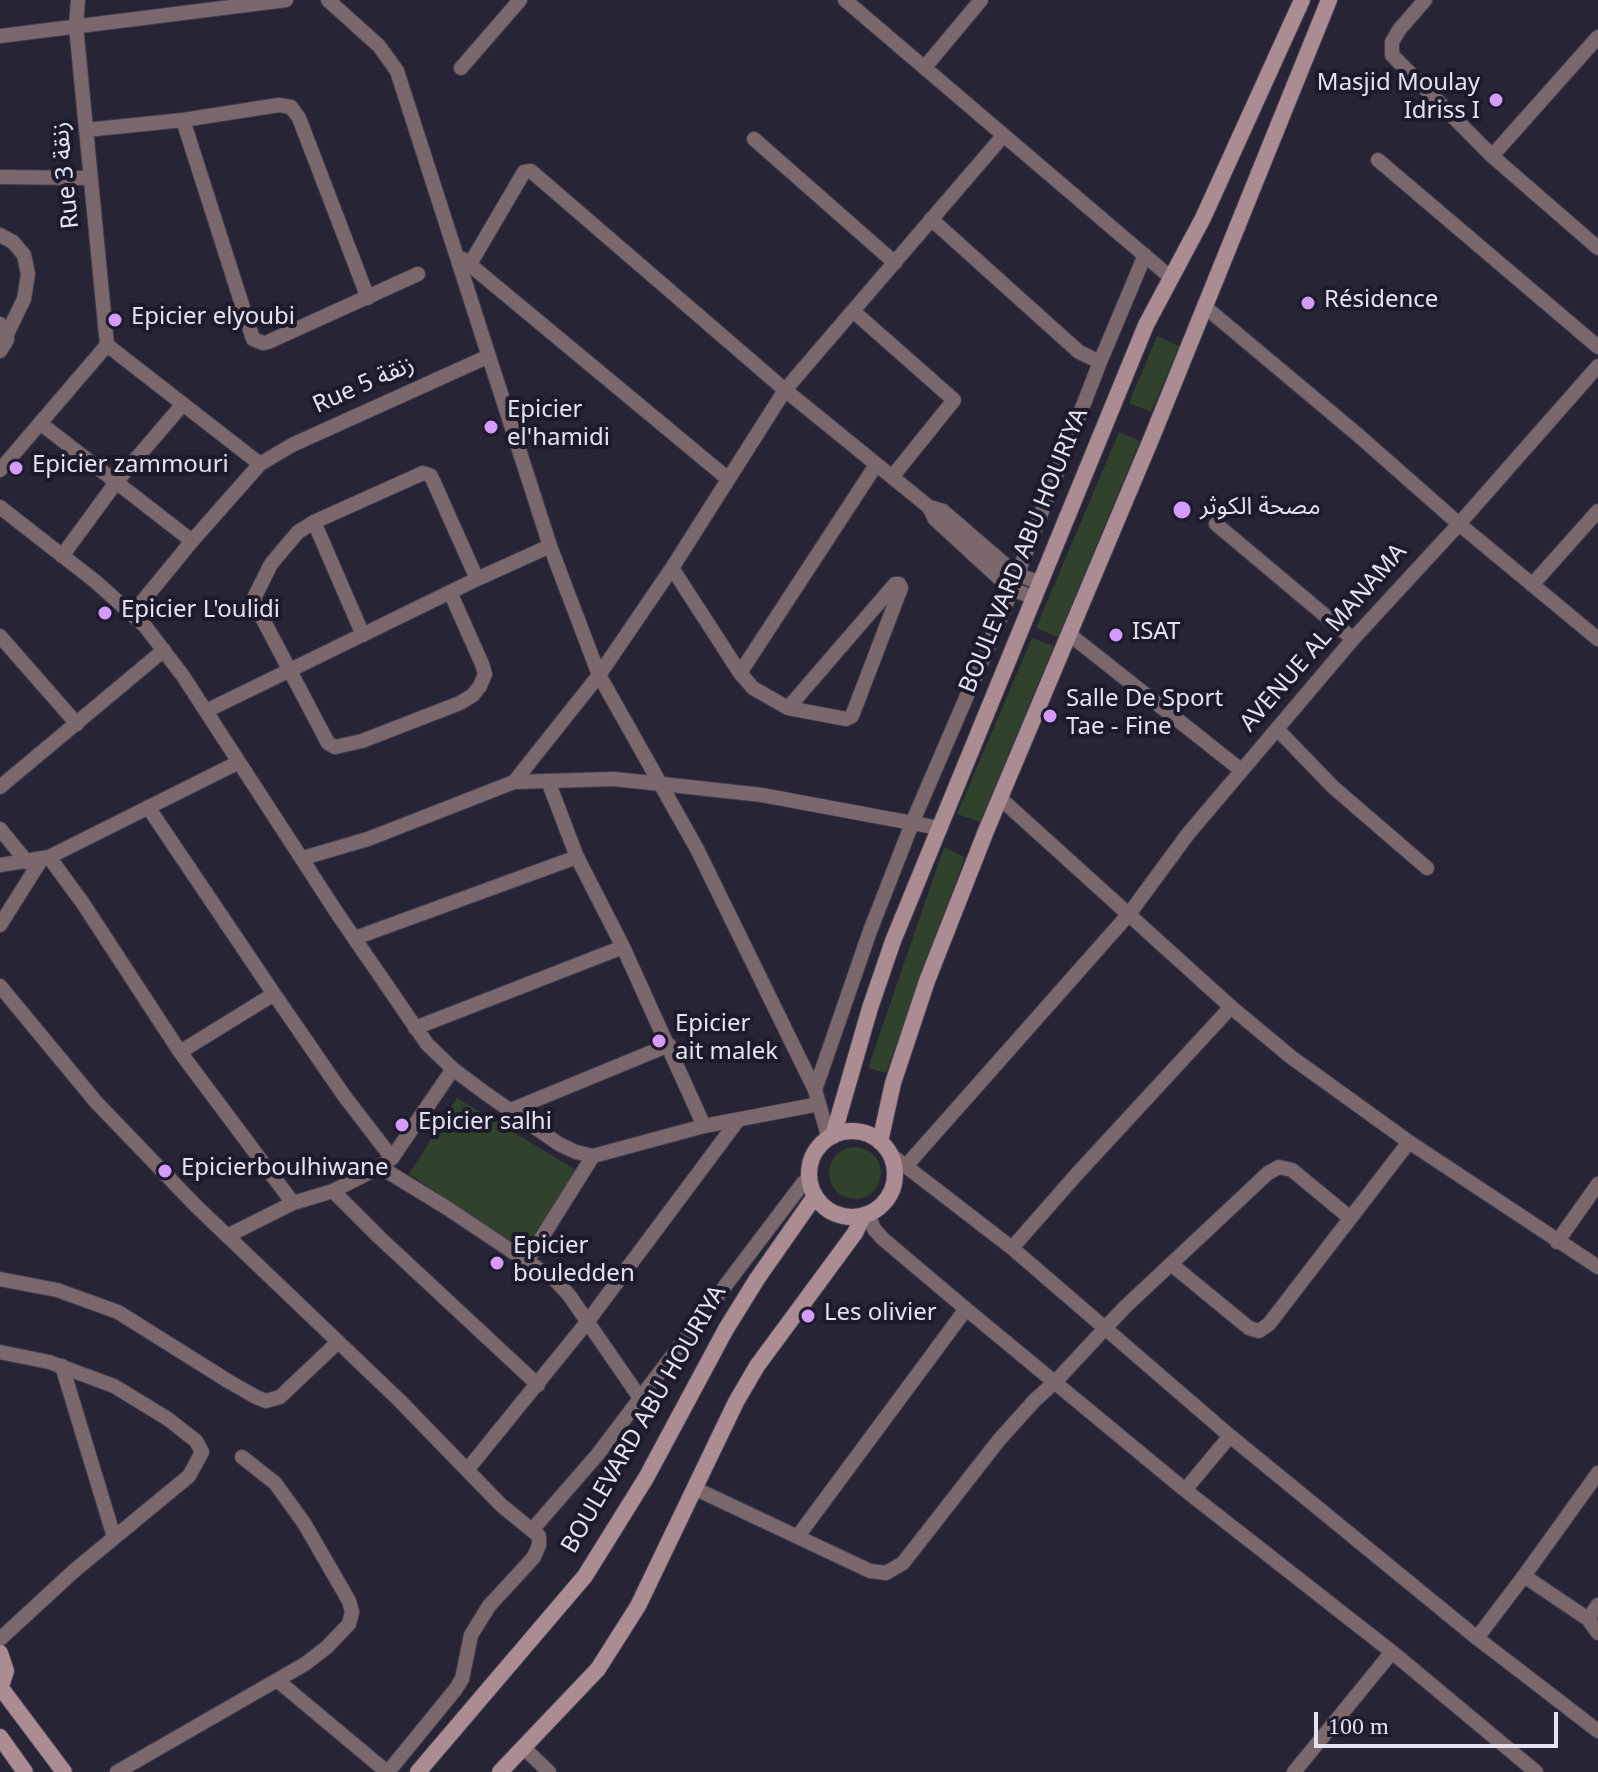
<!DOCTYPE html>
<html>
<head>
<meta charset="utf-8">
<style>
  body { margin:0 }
  #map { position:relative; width:1598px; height:1772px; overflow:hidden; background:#272436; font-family:Georgia,serif }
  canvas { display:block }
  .scale { position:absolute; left:1314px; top:1712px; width:244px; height:36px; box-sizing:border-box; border:4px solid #e5e3f0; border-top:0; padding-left:10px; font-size:24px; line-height:28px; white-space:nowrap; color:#e5e3f0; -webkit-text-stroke:6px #1d1a2c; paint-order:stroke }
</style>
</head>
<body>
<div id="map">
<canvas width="1598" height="1772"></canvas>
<div class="scale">100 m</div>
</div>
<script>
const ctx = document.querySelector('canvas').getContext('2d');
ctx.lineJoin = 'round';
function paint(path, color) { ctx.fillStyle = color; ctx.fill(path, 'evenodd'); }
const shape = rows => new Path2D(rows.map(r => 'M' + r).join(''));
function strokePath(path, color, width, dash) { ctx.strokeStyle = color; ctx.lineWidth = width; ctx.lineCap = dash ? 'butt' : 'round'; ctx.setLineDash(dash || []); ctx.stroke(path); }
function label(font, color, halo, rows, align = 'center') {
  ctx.font = font + ' Georgia,"Noto Sans Arabic",serif'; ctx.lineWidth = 8; ctx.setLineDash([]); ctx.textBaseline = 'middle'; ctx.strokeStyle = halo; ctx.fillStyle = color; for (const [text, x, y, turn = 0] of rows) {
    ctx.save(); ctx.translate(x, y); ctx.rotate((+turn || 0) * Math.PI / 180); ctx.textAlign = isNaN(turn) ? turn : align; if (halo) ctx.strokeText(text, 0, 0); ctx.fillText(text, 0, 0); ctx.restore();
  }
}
const green = shape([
  [1157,336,1179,346,1151,412,1129,403],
  [1119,432,1140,441,1058,637,1036,628],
  [1032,638,1054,646,980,822,957,814],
  [944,847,965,857,886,1073,868,1068],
  [457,1098,576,1170,526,1253,409,1174],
  '829 1173a26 26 0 1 1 52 0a26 26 0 1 1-52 0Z'
]);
const minor = shape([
  [78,0,76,26,107,345],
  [328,0,379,46,397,71,550,546,599,675,697,849,815,1090,829,1139],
  [845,0,1170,277],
  [1425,0,1399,30,1392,42,1392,55,1492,156,1598,248],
  [0,36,286,0],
  [925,67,981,0],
  [461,68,520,0],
  [183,120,253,339,263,343,268,342,418,274],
  [86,130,183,120,279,105,291,107,299,118,368,298],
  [754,139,895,263],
  [1492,156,1598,37],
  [1378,160,1598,347],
  [0,177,90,178],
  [931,219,1079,352,1100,362],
  [0,235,13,242,24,255,28,274,24,299,7,334],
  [463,259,727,478],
  [470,264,524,172,531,171,785,390,929,507,935,519,1011,589,1035,598],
  [1204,306,1358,435,1459,524,1598,639],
  [853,311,954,400,892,477],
  [0,324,7,334,7,340,0,351],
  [107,345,260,464],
  [40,423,192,541],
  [0,470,107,345],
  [0,507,96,582,145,626,183,676,337,913,427,1044,453,1069,485,1093,559,1144,576,1152,593,1156,704,1126,819,1104],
  [929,507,943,511,1016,574,1041,583],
  [314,522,363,635],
  [1216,524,1353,639],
  [62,556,117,481,183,404],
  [672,568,740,673,753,688,788,708,846,719,852,716,901,588,899,584],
  [1532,585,1598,511],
  [450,592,482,664,485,674,480,686,473,695,460,703,362,741,335,747,328,743,258,610,254,598,271,564,298,532,314,522,423,473,431,476,477,579],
  [133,613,192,541,260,464,292,445,489,356],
  [1069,634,1241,770],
  [0,636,77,724],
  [740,673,876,465],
  [788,708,895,584,899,584],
  [206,711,477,579,550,546],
  [1277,729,1333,787,1427,868],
  [548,781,577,857,623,947,704,1126],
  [514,782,614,779,662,784,762,795,939,828],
  [0,787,164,650],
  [1001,799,1231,1007,1291,1057,1409,1142,1598,1267],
  [148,807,274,994,345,1097,392,1158],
  [0,829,27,862],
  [49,857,82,902,180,1052,293,1203],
  [303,858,368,839,514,782,599,675,672,568,785,390,1003,136],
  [0,865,49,857,237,763],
  [0,925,41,860],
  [355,938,577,857],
  [0,986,96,1102,196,1206,399,1400,501,1505,539,1536,539,1545,534,1557,489,1606,471,1635,462,1679,455,1690,388,1772],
  [415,1028,623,947],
  [180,1052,274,994],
  [815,1090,870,931,913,821,1000,619,1100,362,1145,255],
  [511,1110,669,1045],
  [890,1154,1012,1248,1230,1436,1477,1638,1598,1731],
  [906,1166,1129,914,1188,834,1353,639,1459,524,1598,366],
  [380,1167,447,1208,555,1280,569,1295,640,1398],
  [333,1191,379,1237,538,1385],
  [868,1214,874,1229,883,1239,966,1309,1185,1490,1392,1652,1536,1772],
  [227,1236,293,1203,333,1191,380,1167,392,1158,453,1069],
  [1557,1242,1598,1184],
  [1012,1248,1076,1175,1231,1007],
  [527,1261,593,1156],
  [1171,1264,1249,1328,1259,1331,1269,1324,1409,1142],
  [0,1279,57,1290,118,1312,228,1381,256,1397,266,1401,280,1397,338,1342],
  [0,1352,49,1362,114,1386,168,1419,196,1441,202,1452,189,1476,75,1570,0,1639],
  [62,1366,114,1537],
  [467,1470,588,1321,738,1120],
  [1598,1473,1524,1576,1588,1619,1598,1605],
  [696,1489,870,1571,886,1573,903,1563,999,1440,1035,1400,1056,1381,1124,1308,1268,1173,1279,1167,1292,1170,1349,1217],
  [1185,1490,1230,1436],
  [532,1530,598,1454,803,1183,810,1177],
  [798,1536,966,1309],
  [1588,1619,1598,1633],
  [1477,1638,1524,1576],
  [278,1681,387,1772],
  [523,1747,549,1772],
  [117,1772,305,1664,327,1647,349,1624,352,1612,349,1601,304,1523,275,1483,242,1457],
  [1294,1772,1392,1652]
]);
const secondary = shape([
  '809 1174a43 43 0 1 1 86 0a43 43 0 1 1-86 0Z',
  [833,1136,870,1008,893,941,1146,325,1203,218,1302,0],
  [880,1142,893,1083,927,981,986,831,1152,437,1329,0],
  [0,1653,6,1671,0,1689],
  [1,1688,64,1772],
  [0,1737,25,1772],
  [418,1772,585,1576,646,1478,726,1329,757,1279,815,1196],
  [500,1772,598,1669,638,1606,736,1402,757,1366,855,1233,863,1216]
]);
const markers = [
  [1496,100,8,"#d59bfa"],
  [1308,303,8,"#d59bfa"],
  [115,320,8,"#d59bfa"],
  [491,427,8,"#d59bfa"],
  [16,468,8,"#d59bfa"],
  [1182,510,10,"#d59bfa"],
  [105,613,8,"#d59bfa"],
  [1116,635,8,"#d59bfa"],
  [1050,716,8,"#d59bfa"],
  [659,1041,8,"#d59bfa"],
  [402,1125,8,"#d59bfa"],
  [165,1171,8,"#d59bfa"],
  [497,1263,8,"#d59bfa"],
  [808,1316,8,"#d59bfa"]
];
const poiNames = [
  ["Masjid Moulay",1480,86,"right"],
  ["Idriss I",1480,114,"right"],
  ["Résidence",1324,303],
  ["Epicier elyoubi",131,320],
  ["Epicier",507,413],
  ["el'hamidi",507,441],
  ["Epicier zammouri",32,468],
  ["مصحة الكوثر",1200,510],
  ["Epicier L'oulidi",121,613],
  ["ISAT",1132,635],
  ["Salle De Sport",1066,702],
  ["Tae - Fine",1066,730],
  ["Epicier",675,1027],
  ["ait malek",675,1055],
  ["Epicier salhi",418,1125],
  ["Epicierboulhiwane",181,1171],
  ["Epicier",513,1249],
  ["bouledden",513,1277],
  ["Les olivier",824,1316]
];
const streetNames = [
  ["Rue 3 زنقة",69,175,-96],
  ["Rue 5 زنقة",365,388,-24],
  ["BOULEVARD ABU HOURIYA",1027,552,-68],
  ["AVENUE AL MANAMA",1326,640,-49],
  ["BOULEVARD ABU HOURIYA",647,1421,-60]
];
paint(green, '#30412c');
strokePath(minor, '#423f50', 16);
strokePath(secondary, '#423f50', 18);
strokePath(minor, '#7a686c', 14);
strokePath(secondary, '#aa8c92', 16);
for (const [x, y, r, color] of markers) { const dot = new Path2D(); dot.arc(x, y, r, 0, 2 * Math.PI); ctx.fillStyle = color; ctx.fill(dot); strokePath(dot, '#1d1a2c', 3); }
label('24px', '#e5e3f0', '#1d1a2c', poiNames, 'left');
label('24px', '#e5e3f0', '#1d1a2c', streetNames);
</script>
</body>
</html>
